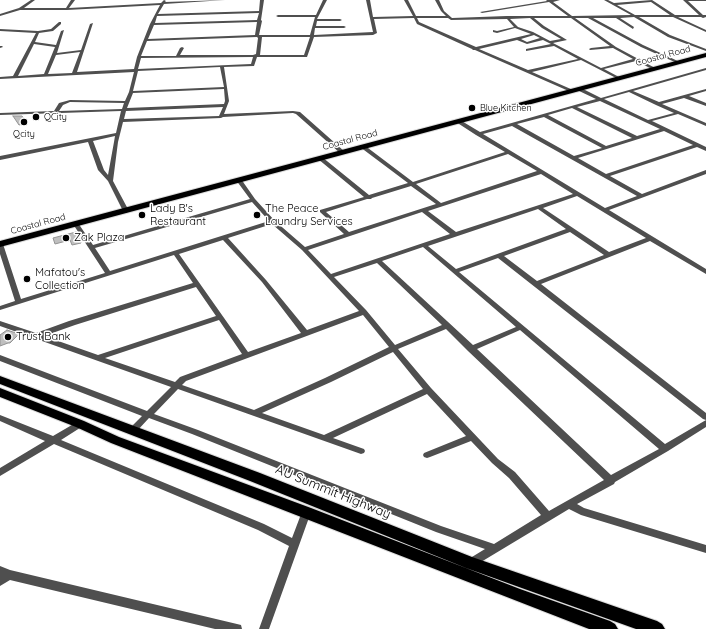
<!DOCTYPE html>
<html>
<head>
<meta charset="utf-8">
<style>
  body { margin:0 }
  canvas { display:block; background:#fff }
</style>
</head>
<body>
<canvas width="706" height="629"></canvas>
<script>
const ctx = document.querySelector('canvas').getContext('2d');
ctx.lineJoin = 'round';
function paint(path, color) { ctx.fillStyle = color; ctx.fill(path, 'evenodd'); }
const shape = rows => new Path2D(rows.map(r => 'M' + r).join(''));
function strokePath(path, color, width, dash) { ctx.strokeStyle = color; ctx.lineWidth = width; ctx.lineCap = dash ? 'butt' : 'round'; ctx.setLineDash(dash || []); ctx.stroke(path); }
function label(font, color, halo, rows, align = 'center') {
  ctx.font = font + ' Quicksand,sans-serif'; ctx.lineWidth = 3; ctx.setLineDash([]); ctx.textBaseline = 'middle'; ctx.strokeStyle = halo; ctx.fillStyle = color; for (const [text, x, y, turn = 0] of rows) {
    ctx.save(); ctx.translate(x, y); ctx.rotate((+turn || 0) * Math.PI / 180); ctx.textAlign = isNaN(turn) ? turn : align; if (halo) ctx.strokeText(text, 0, 0); ctx.fillText(text, 0, 0); ctx.restore();
  }
}
const building = shape([
  [13,116,22,116,27,123,19,125,13,116],
  [76,232,81,243,72,245,70,240,55,244,53,238,76,232],
  [7,330,19,334,10,343,8,343,0,346,0,335,7,330]
]);
const street = shape([
  [31,0,35,0,24,8,66,8,71,0,75,0,69,8,161,3,164,0,166,1,165,2,225,0,164,4,158,14,259,11,260,0,264,0,261,20,262,21,259,35,310,35,315,17,278,17,276,16,278,15,316,15,323,0,327,0,317,19,340,19,342,20,340,21,317,21,316,26,344,26,346,27,344,28,315,28,314,35,373,32,366,0,370,0,373,17,413,16,404,0,408,0,416,16,446,16,441,11,435,0,439,0,444,11,452,18,507,16,568,16,549,2,482,13,480,12,547,1,546,0,560,0,553,2,572,16,631,15,604,0,608,0,614,3,652,0,675,15,699,15,683,0,706,0,706,1,688,1,703,15,706,15,706,17,703,18,701,17,678,17,706,30,706,32,673,17,639,17,670,35,706,49,706,51,668,37,634,17,620,18,634,27,633,29,616,18,593,18,643,45,680,62,677,63,641,47,588,18,575,18,616,47,657,69,654,70,636,61,604,69,619,77,619,79,618,79,581,60,532,72,573,90,573,92,571,92,475,50,473,50,472,49,417,24,414,18,374,19,377,33,373,35,314,37,307,57,257,57,254,66,224,67,229,101,224,114,293,111,300,112,344,151,344,153,340,153,296,114,293,113,223,117,221,118,123,122,118,142,113,181,129,211,126,213,123,211,108,181,98,170,88,142,0,160,0,156,116,133,121,111,0,115,0,113,54,111,59,103,70,100,125,101,129,92,134,72,0,79,0,77,13,76,36,33,0,31,0,29,38,31,51,29,59,22,61,22,61,24,53,31,39,33,35,42,56,45,61,31,64,30,57,53,81,50,90,24,93,23,77,72,134,69,137,57,150,24,160,5,67,10,20,10,0,16,0,14,19,8,31,0],
  [651,2,670,15,635,15,617,5,651,2],
  [259,13,257,20,155,23,157,16,259,13],
  [417,18,448,18,451,20,507,19,514,27,497,31,493,30,493,32,497,33,515,28,531,34,476,47,419,22,417,18],
  [530,18,542,28,561,39,550,41,533,32,518,27,510,19,530,18],
  [534,18,571,18,610,46,591,48,589,49,590,50,613,48,633,59,601,68,553,43,567,40,544,26,534,18],
  [257,22,255,35,148,39,154,25,257,22],
  [534,35,540,38,527,42,521,39,534,35],
  [257,37,258,38,256,54,253,55,180,55,184,48,182,47,180,48,176,56,141,56,147,41,257,37],
  [262,37,310,37,304,55,260,55,262,37],
  [517,40,527,44,543,40,551,44,526,49,526,51,554,46,578,59,528,70,479,49,517,40],
  [34,44,55,47,44,74,18,76,34,44],
  [80,52,72,73,48,74,56,55,80,52],
  [253,57,251,64,138,69,141,58,253,57],
  [220,67,224,87,133,91,138,71,220,67],
  [224,89,225,101,224,104,127,108,133,93,224,89],
  [70,102,124,103,122,109,59,111,63,105,70,102],
  [223,107,219,116,124,119,126,111,223,107],
  [115,136,114,142,108,175,104,170,93,141,115,136],
  [0,46,2,46,3,47,0,48,0,46],
  [706,68,706,70,633,91,659,102,706,89,706,91,689,96,706,103,706,106,684,98,662,104,706,123,706,126,678,114,652,121,706,147,706,151,697,147,610,176,642,194,706,170,706,174,609,210,706,269,706,274,650,241,541,284,706,413,706,427,668,451,615,482,614,484,577,504,584,508,706,545,706,553,581,515,569,509,471,568,467,566,466,563,467,560,485,549,436,532,192,434,149,418,136,432,133,433,130,432,129,430,130,428,142,416,0,361,0,355,147,411,171,387,0,326,0,321,36,333,69,321,193,283,174,255,0,310,0,306,15,301,0,254,0,242,3,244,21,299,105,273,73,224,74,223,78,223,93,245,250,199,236,180,239,178,241,179,255,199,275,221,305,247,344,234,320,212,320,210,364,197,318,159,318,157,322,157,369,195,408,183,360,147,360,145,364,145,413,182,505,152,476,135,456,122,456,120,460,120,480,132,596,99,577,90,577,88,581,88,601,98,706,68],
  [629,92,656,105,674,113,648,120,604,99,629,92],
  [600,101,660,129,637,136,577,107,600,101],
  [572,108,632,138,606,146,548,115,572,108],
  [544,117,602,148,574,156,517,124,544,117],
  [512,126,637,196,605,208,483,134,512,126],
  [664,131,693,145,606,174,578,158,664,131],
  [508,154,537,171,441,203,416,184,508,154],
  [541,174,573,194,456,232,428,211,541,174],
  [411,186,436,204,349,232,326,212,367,199,371,199,372,198,411,186],
  [577,196,646,238,609,252,543,208,577,196],
  [252,202,269,221,110,271,95,248,252,202],
  [538,209,566,229,456,269,428,246,538,209],
  [422,212,450,234,331,274,308,250,422,212],
  [272,224,302,250,359,311,307,330,266,280,228,238,272,224],
  [570,232,604,255,537,281,504,256,570,232],
  [223,240,262,282,301,333,248,352,179,254,223,240],
  [423,247,516,327,473,345,382,261,423,247],
  [498,258,703,419,706,420,665,444,459,272,498,258],
  [377,263,442,325,395,345,366,310,334,277,377,263],
  [196,287,216,316,98,355,44,336,75,325,196,287],
  [363,315,389,347,325,378,254,410,182,385,186,381,363,315],
  [219,320,242,354,180,377,175,382,105,358,219,320],
  [446,329,468,351,604,480,549,511,515,472,498,459,431,388,398,349,446,329],
  [520,330,659,449,611,475,477,349,520,330],
  [393,352,423,389,324,435,262,413,331,382,393,352],
  [178,389,361,454,364,453,365,451,364,449,333,438,427,394,466,436,424,453,423,455,424,457,427,458,430,457,471,441,492,463,509,478,541,515,494,544,441,526,198,430,154,414,178,389],
  [0,415,53,436,77,422,80,421,83,422,84,424,83,426,61,440,264,524,292,538,303,509,306,508,309,509,311,512,269,629,259,629,289,546,258,530,54,444,0,476,0,468,45,441,0,421,0,415],
  [0,566,10,570,237,624,241,625,242,629,215,629,10,580,0,586,0,566]
]);
const primary = shape([
  [706,53,706,57,0,247,0,241,706,53],
  [0,376,260,473,472,557,657,621,662,624,665,629,636,629,466,568,250,481,0,384,0,376],
  [0,388,84,421,119,437,311,508,520,589,610,621,615,624,618,629,589,629,111,443,76,427,0,397,0,388]
]);
const markers = [
  [472,108,4,"#000"],
  [36,117,4,"#000"],
  [24,122,4,"#000"],
  [142,215,4,"#000"],
  [257,215,4,"#000"],
  [66,238,4,"#000"],
  [27,279,4,"#000"],
  [8,337,4,"#000"]
];
const farStreetnames = [
  ["Coastal Road",663,56,-15],
  ["Coastal Road",350,140,-15],
  ["Coastal Road",38,224,-15]
];
const farPoinames = [
  ["Blue Kitchen",480,108],
  ["QCity",44,117],
  ["Qcity",24,134,"center"]
];
const poiNames = [
  ["Lady B's",150,209],
  ["Restaurant",150,222],
  ["The Peace",265,209],
  ["Laundry Services",265,222],
  ["Zak Plaza",74,238],
  ["Mafatou's",35,273],
  ["Collection",35,286],
  ["Trust Bank",16,337]
];
const nearStreetnames = [
  ["AU Summit Highway",333,492,22]
];
paint(building, '#bfbfbf');
strokePath(building, '#939393', 1);
strokePath(primary, '#dbdbdb', 2);
paint(street, '#4f4f4f');
paint(primary, '#000');
for (const [x, y, r, color] of markers) { const dot = new Path2D(); dot.arc(x, y, r, 0, 2 * Math.PI); ctx.fillStyle = color; ctx.fill(dot); strokePath(dot, '#fff', 1.5); }
label('9px', '#000', '#fff', farStreetnames);
label('9px', '#000', '#fff', farPoinames, 'left');
label('11px', '#000', '#fff', poiNames, 'left');
label('13px', '#000', '#fff', nearStreetnames);
</script>
</body>
</html>
